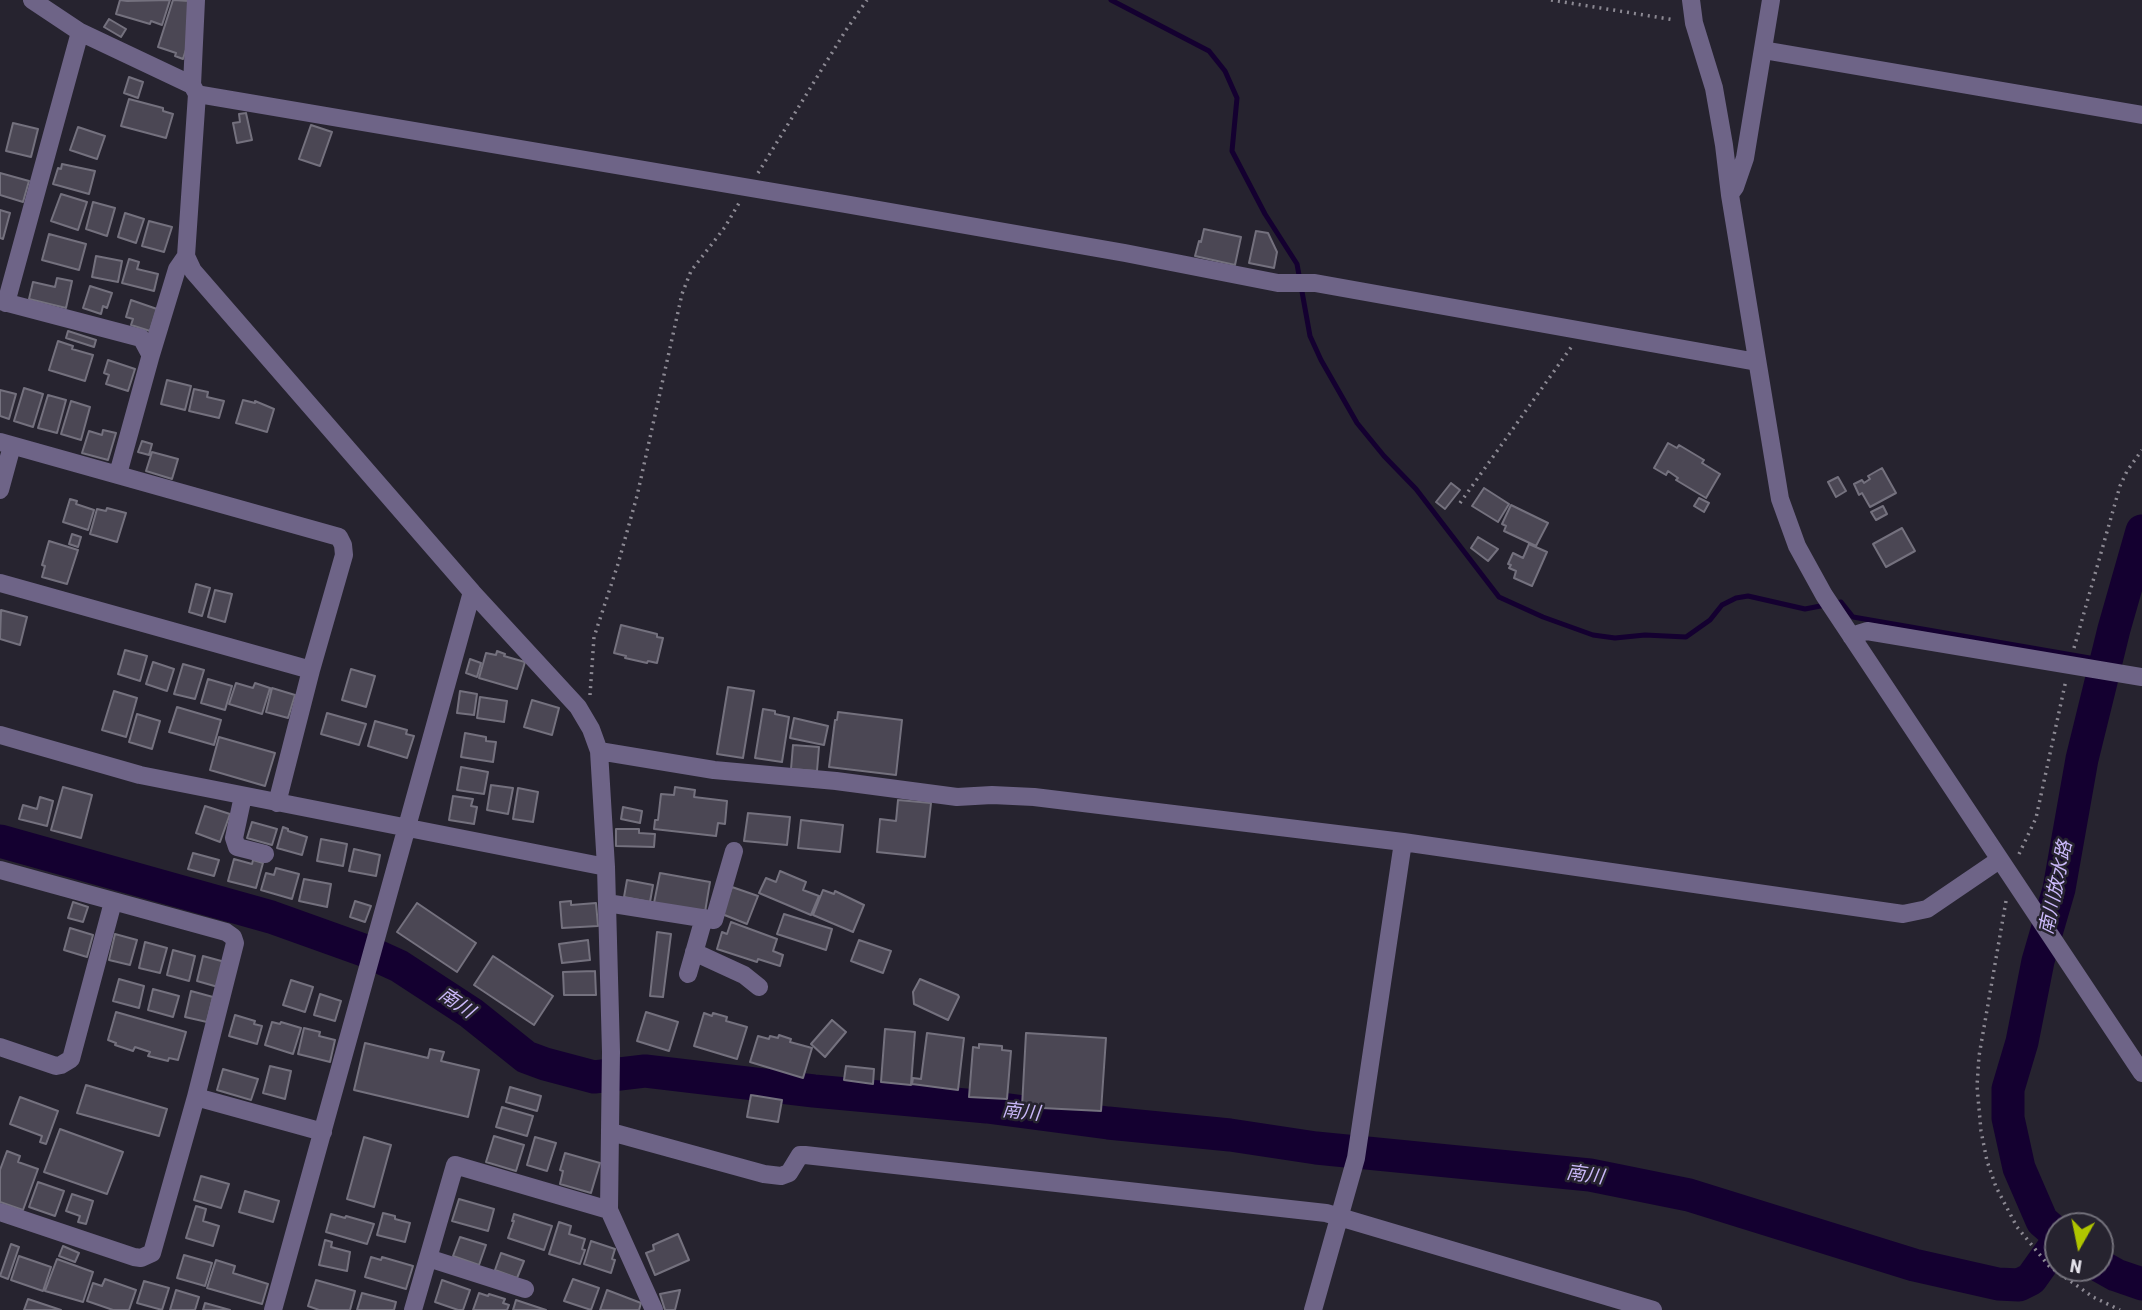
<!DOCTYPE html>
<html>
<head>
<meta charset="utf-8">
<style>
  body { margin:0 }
  #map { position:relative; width:2142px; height:1310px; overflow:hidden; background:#26232f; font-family:"Roboto Condensed",sans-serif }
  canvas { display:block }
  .north { position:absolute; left:2044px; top:1212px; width:70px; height:70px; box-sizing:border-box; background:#26232f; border:2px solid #73717b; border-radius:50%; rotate:189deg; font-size:19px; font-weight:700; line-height:28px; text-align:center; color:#e7e5ed }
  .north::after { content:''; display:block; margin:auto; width:24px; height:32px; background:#b0c500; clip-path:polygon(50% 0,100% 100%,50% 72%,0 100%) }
</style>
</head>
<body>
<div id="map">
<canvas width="2142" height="1310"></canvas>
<div class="north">N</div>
</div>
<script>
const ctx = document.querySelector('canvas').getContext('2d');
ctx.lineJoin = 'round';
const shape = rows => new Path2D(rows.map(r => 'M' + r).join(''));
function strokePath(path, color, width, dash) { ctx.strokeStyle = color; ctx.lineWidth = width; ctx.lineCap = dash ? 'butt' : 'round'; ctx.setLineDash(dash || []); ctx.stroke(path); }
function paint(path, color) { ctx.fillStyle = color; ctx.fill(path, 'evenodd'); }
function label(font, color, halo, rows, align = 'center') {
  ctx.font = font + ' "Roboto Condensed","Noto Sans JP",sans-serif'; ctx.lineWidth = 5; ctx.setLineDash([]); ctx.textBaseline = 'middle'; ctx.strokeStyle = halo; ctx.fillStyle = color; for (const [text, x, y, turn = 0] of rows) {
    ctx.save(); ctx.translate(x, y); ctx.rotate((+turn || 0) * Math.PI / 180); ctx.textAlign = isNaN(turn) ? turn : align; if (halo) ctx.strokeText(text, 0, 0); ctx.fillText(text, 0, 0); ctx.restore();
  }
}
const stream = shape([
  [1111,0,1209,51,1225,71,1237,98,1232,151,1265,214,1297,264,1310,336,1321,360,1357,423,1384,456,1416,489,1499,597,1543,617,1593,635,1615,638,1645,635,1686,637,1710,620,1722,605,1736,598,1748,596,1805,609,1841,602,1853,617,2107,661]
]);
const river = shape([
  [0,841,271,917,366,951,399,966,471,1013,526,1057,545,1064,594,1077,645,1071,814,1091,987,1107,1108,1123,1230,1135,1316,1148,1590,1175,1689,1195,1914,1265,1998,1284,2019,1285,2031,1279,2058,1241],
  [2058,1235,2042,1221,2019,1168,2008,1118,2008,1089,2022,1042,2038,961,2059,889,2082,759,2114,629,2142,531],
  [2100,1266,2116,1275,2142,1284]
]);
const building = shape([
  [120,0,127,1,170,0,162,25,151,21,150,24,116,14,120,0],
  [173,0,189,1,189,40,183,59,175,56,176,53,158,47,173,0],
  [109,19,126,29,121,37,104,27,109,19],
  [129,77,143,82,138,98,124,93,129,77],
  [129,99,163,108,163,111,173,114,166,138,121,126,129,99],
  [246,113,252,140,237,143,233,123,240,122,239,114,246,113],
  [13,123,38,129,31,157,6,151,13,123],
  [311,125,332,132,320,166,299,159,311,125],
  [78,127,105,136,97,159,70,150,78,127],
  [62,164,95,171,89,194,53,184,58,168,61,169,62,164],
  [0,173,29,181,23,202,0,195,0,173],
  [61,194,87,202,78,230,51,221,61,194],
  [93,202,115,208,107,236,86,229,93,202],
  [0,210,10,213,3,239,0,238,0,210],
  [125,213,144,219,136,243,118,237,125,213],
  [149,221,172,227,164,252,142,246,149,221],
  [1204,229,1241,237,1235,265,1195,256,1199,241,1201,242,1204,229],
  [1256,231,1268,233,1277,252,1274,268,1249,263,1256,231],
  [49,234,86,244,79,270,42,260,49,234],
  [96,256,122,261,118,282,92,277,96,256],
  [129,259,139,262,137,269,158,274,154,291,122,283,129,259],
  [57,278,72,281,66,308,29,299,33,282,55,287,57,278],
  [90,286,112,293,107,308,103,306,101,314,83,308,90,286],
  [131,300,157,309,150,331,131,325,133,319,126,317,131,300],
  [68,331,96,340,94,347,66,338,68,331],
  [58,341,73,346,72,349,93,355,85,381,49,370,58,341],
  [108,360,135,369,128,391,106,384,109,375,104,373,108,360],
  [167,380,191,386,185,410,161,404,167,380],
  [24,388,43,394,33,427,14,421,24,388],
  [194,389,208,392,207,397,224,401,219,418,189,411,194,389],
  [0,390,16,394,9,419,0,416,0,390],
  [48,395,66,400,57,433,38,428,48,395],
  [243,400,255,403,255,401,274,409,267,432,236,423,243,400],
  [71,401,90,407,81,440,61,434,71,401],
  [103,430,116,433,108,460,82,453,89,431,102,435,103,430],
  [142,441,152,444,149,455,138,452,142,441],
  [1668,443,1677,448,1679,445,1704,460,1702,463,1720,474,1706,498,1676,480,1678,478,1668,471,1666,475,1654,468,1668,443],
  [152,452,178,459,172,479,146,471,152,452],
  [1882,468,1896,493,1870,507,1862,493,1859,495,1854,484,1862,480,1864,483,1870,479,1868,476,1882,468],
  [1838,477,1846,491,1836,497,1828,482,1838,477],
  [1451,483,1460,490,1445,509,1436,502,1451,483],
  [1484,488,1509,504,1498,522,1472,506,1484,488],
  [1699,498,1709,503,1704,512,1694,506,1699,498],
  [70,499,77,501,76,504,94,510,88,530,63,522,70,499],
  [1511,505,1548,523,1536,546,1504,531,1506,526,1502,524,1511,505],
  [1883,506,1887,514,1876,520,1871,512,1883,506],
  [107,508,126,513,117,542,90,534,97,509,106,511,107,508],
  [1902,528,1915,551,1886,567,1873,544,1902,528],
  [72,534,81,537,78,547,69,544,72,534],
  [1478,537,1498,549,1488,561,1471,548,1478,537],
  [49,541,78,550,67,584,42,577,45,566,42,565,49,541],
  [1529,544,1547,552,1532,586,1514,578,1516,571,1509,568,1511,565,1508,564,1513,553,1523,558,1529,544],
  [196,584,210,588,202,616,189,612,196,584],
  [215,590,232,594,225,622,208,617,215,590],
  [1,610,27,617,20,645,0,639,1,610],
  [621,625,657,634,657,637,663,638,657,663,648,661,647,663,625,658,626,656,614,653,621,625],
  [125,650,147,656,140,681,118,674,125,650],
  [497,651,505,654,504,656,525,662,517,689,479,678,486,653,496,655,497,651],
  [470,659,481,663,477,677,466,673,470,659],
  [153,662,174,669,167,691,146,684,153,662],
  [183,664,204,670,195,699,174,694,183,664],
  [351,669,375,676,366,707,342,700,351,669],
  [208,679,232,686,225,710,201,703,208,679],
  [236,683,253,688,255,683,270,688,262,714,229,704,236,683],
  [728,687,754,691,743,758,717,754,728,687],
  [272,688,295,695,288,718,266,712,272,688],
  [114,691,137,698,126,737,102,730,114,691],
  [460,691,477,694,474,715,457,713,460,691],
  [480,697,507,701,504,722,477,718,480,697],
  [532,700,559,708,552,735,524,727,532,700],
  [177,707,221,720,214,745,169,732,177,707],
  [763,709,775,711,775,714,789,717,782,762,755,758,763,709],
  [838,712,902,720,896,775,829,767,835,720,837,720,838,712],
  [327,713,366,724,359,745,321,734,327,713],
  [137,714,160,721,152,749,129,742,137,714],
  [794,718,828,726,824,745,790,738,794,718],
  [375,721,407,730,406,734,414,736,407,758,368,746,375,721],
  [465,733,486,737,486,741,496,742,493,762,461,757,465,733],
  [219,737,275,753,265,786,210,770,219,737],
  [793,745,819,747,817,771,791,769,793,745],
  [461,767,488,772,484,794,457,790,461,767],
  [491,785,513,788,508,814,487,810,491,785],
  [63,787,92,795,81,838,51,830,63,787],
  [675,787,695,790,694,797,727,801,725,824,718,823,716,836,654,829,655,820,658,820,661,794,674,795,675,787],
  [518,788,538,792,533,822,513,819,518,788],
  [453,796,473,799,471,806,477,807,474,824,449,820,453,796],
  [40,797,53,801,47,826,19,819,23,805,37,809,40,797],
  [898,800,931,803,925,857,877,852,880,819,896,821,898,800],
  [205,806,230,814,220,842,196,833,205,806],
  [623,807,642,811,640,823,621,819,623,807],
  [748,813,790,817,787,845,744,841,748,813],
  [801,820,843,825,840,852,798,848,801,820],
  [252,822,277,829,272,845,247,838,252,822],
  [283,827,288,829,288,831,307,837,302,855,277,848,283,827],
  [616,829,639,829,639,833,655,834,654,847,616,846,616,829],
  [321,839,347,844,343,866,317,861,321,839],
  [354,849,380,855,376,876,349,871,354,849],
  [193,853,219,860,214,876,188,869,193,853],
  [234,859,252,864,253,860,263,863,256,888,228,881,234,859],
  [276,868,299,874,292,899,261,890,266,873,274,875,276,868],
  [780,871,806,882,803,890,819,896,811,915,759,893,766,878,776,882,780,871],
  [660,873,710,882,705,912,654,903,660,873],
  [304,879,331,884,327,907,299,901,304,879],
  [627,880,653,885,650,902,624,897,627,880],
  [732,887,758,896,747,924,722,914,732,887],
  [823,890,834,894,835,891,864,905,853,932,813,915,823,890],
  [355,901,371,906,365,922,350,917,355,901],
  [571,901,571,905,596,903,598,926,562,928,560,902,571,901],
  [73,902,88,907,83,922,68,918,73,902],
  [417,903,476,943,457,972,397,932,417,903],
  [784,914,832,929,826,950,777,934,784,914],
  [731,922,777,939,773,951,783,955,780,966,758,959,757,962,717,949,722,932,727,934,731,922],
  [70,928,93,935,87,957,64,950,70,928],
  [657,932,671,934,663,997,650,996,657,932],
  [115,934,137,940,130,965,109,960,115,934],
  [588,940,590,960,562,963,559,944,588,940],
  [859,940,891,951,883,973,851,961,859,940],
  [145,942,167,948,160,973,139,968,145,942],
  [173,950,195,956,189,981,167,975,173,950],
  [203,956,225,962,218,987,197,981,203,956],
  [493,956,553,996,534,1025,474,985,493,956],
  [595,971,596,995,564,995,563,972,595,971],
  [119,979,144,986,139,1008,113,1001,119,979],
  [920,979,958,995,959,997,948,1020,914,1004,913,992,920,979],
  [291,980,313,987,305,1012,283,1005,291,980],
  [153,989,179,996,173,1017,148,1010,153,989],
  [191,991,213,997,207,1022,185,1017,191,991],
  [320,994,341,1001,335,1021,314,1015,320,994],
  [116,1012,186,1032,178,1060,169,1058,168,1061,148,1056,150,1052,135,1047,133,1051,115,1045,116,1043,108,1040,116,1012],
  [646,1012,678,1022,669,1051,637,1041,646,1012],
  [704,1013,712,1016,713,1013,727,1017,726,1021,747,1027,737,1059,694,1046,704,1013],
  [235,1015,255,1021,254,1024,262,1026,257,1044,229,1036,235,1015],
  [832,1020,846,1032,825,1057,811,1044,832,1020],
  [272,1022,280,1024,281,1022,301,1028,293,1054,265,1045,272,1022],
  [304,1028,320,1032,319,1036,335,1040,330,1062,298,1054,304,1028],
  [885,1029,915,1032,911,1085,881,1082,885,1029],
  [927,1033,964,1038,958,1090,912,1084,913,1078,921,1079,927,1033],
  [1026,1033,1106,1038,1101,1111,1022,1107,1026,1033],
  [779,1035,791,1039,790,1042,812,1048,803,1078,750,1062,758,1036,769,1039,770,1036,778,1038,779,1035],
  [365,1043,428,1058,430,1049,444,1052,441,1061,479,1070,468,1117,354,1090,365,1043],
  [979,1044,1002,1046,1002,1050,1011,1051,1007,1099,969,1097,973,1047,979,1048,979,1044],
  [270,1066,291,1071,285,1099,263,1093,270,1066],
  [846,1066,874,1069,873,1084,844,1080,846,1066],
  [223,1069,258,1079,251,1100,217,1090,223,1069],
  [86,1085,167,1109,159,1136,77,1113,86,1085],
  [510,1087,541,1096,537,1111,506,1102,510,1087],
  [751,1095,782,1100,778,1122,747,1117,751,1095],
  [20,1097,58,1111,46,1144,40,1142,42,1136,10,1124,20,1097],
  [502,1107,533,1116,527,1136,496,1127,502,1107],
  [60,1129,123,1152,107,1194,44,1172,60,1129],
  [494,1136,524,1145,516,1171,486,1162,494,1136],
  [364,1137,391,1145,374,1207,347,1199,364,1137],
  [535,1137,556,1143,547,1171,527,1165,535,1137],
  [7,1151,20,1156,18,1162,38,1169,23,1210,0,1202,0,1170,7,1151],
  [565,1153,600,1163,591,1193,560,1184,563,1171,560,1170,565,1153],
  [201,1176,229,1184,221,1208,194,1200,201,1176],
  [38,1182,64,1191,55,1216,29,1207,38,1182],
  [245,1191,279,1201,273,1222,239,1212,245,1191],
  [72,1194,93,1201,86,1224,78,1222,80,1216,66,1211,72,1194],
  [459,1199,494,1209,488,1231,452,1221,459,1199],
  [196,1206,206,1209,203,1221,219,1226,213,1246,186,1238,196,1206],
  [383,1213,395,1216,395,1219,410,1223,405,1242,377,1235,383,1213],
  [331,1214,345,1218,346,1216,374,1224,367,1244,326,1232,331,1214],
  [514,1214,552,1226,544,1250,508,1238,514,1221,512,1221,514,1214],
  [559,1222,571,1226,569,1234,585,1239,582,1249,585,1250,580,1264,549,1254,559,1222],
  [678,1234,689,1260,655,1275,646,1253,654,1250,653,1245,678,1234],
  [460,1237,486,1245,479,1265,453,1256,460,1237],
  [325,1240,332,1242,331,1247,350,1252,347,1271,319,1265,325,1240],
  [591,1241,615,1249,612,1259,615,1260,611,1273,584,1264,591,1241],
  [11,1244,19,1247,8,1279,0,1276,11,1244],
  [63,1246,79,1253,75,1262,59,1256,63,1246],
  [501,1253,524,1261,517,1278,495,1270,501,1253],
  [184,1255,212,1263,205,1286,177,1278,184,1255],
  [19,1256,51,1267,43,1291,11,1280,19,1256],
  [371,1257,381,1260,382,1257,413,1266,406,1289,365,1277,371,1257],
  [57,1259,93,1272,83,1302,45,1291,57,1259],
  [216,1260,235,1266,233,1273,268,1284,262,1304,207,1288,216,1260],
  [105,1279,136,1290,129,1310,113,1310,87,1301,93,1283,102,1286,105,1279],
  [573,1279,599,1288,591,1310,564,1301,573,1279],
  [316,1280,355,1291,350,1310,319,1310,308,1306,316,1280],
  [442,1280,470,1290,463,1310,458,1310,435,1302,442,1280],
  [144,1281,169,1288,162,1310,137,1303,144,1281],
  [176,1290,199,1297,195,1310,170,1310,176,1290],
  [607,1290,641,1303,639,1310,600,1310,607,1290],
  [680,1290,675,1310,665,1310,660,1294,680,1290],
  [362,1293,396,1302,394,1310,357,1310,362,1293],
  [479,1293,488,1296,489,1294,505,1299,503,1303,509,1305,507,1310,473,1310,479,1293],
  [28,1299,61,1310,24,1310,28,1299],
  [516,1300,546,1310,513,1310,516,1300],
  [205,1303,230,1310,203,1310,205,1303]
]);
const path = shape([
  [1551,0,1675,20],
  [758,173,846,30,867,0],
  [1460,503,1572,346],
  [2074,648,2120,486,2127,471,2142,450],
  [590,695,594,637,618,564,637,496,682,294,691,271,725,227,739,203],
  [2019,854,2036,818,2066,680],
  [2006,901,1979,1056,1977,1086,1981,1131,1987,1161,1996,1187,2017,1227,2049,1266,2093,1297,2120,1310]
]);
const minor = shape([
  [32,0,80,32,192,85,197,94,186,256,193,271,472,592,273,1310],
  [1691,0,1694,23,1714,88,1724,145,1730,195,1780,499,1797,546,1824,595,2142,1073],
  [1763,50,2142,115],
  [192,85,196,0],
  [197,94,845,204,1125,253,1278,283,1315,283,1757,362],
  [1730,194,1735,187,1745,158,1771,0],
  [0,301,141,338,143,341,150,354,150,358,118,474],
  [6,303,80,32],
  [150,358,177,269,186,256],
  [0,442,339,537,343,545,344,555,311,670,277,803],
  [0,490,12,446],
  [0,583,311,670],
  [472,592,578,707,591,729,599,751,606,867,611,1052,609,1210,654,1310],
  [1851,636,1867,631,2142,677],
  [0,735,140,775,606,867],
  [599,751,714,770,836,781,957,797,992,795,1034,797,1403,842],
  [243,796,234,838,237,847,265,854],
  [0,870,226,932,233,937,235,943,196,1097,152,1253,141,1258,134,1257,0,1212],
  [607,903,714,920,734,851],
  [694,952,744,975,759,987],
  [688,974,704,918],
  [0,1047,56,1066,61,1065,71,1059,113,902],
  [196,1097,323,1132],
  [611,1132,764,1174,781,1176,789,1173,800,1155,805,1155,1326,1213,1653,1310],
  [428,1258,525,1289],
  [413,1310,455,1165,609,1210],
  [1313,1310,1356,1158,1403,842,1903,914,1927,909,1999,860]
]);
const waterNames = [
  ["南川放水路",2057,888,-78],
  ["南川",456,1004,34],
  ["南川",1021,1113,6],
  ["南川",1585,1176,8]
];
strokePath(stream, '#140030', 5);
strokePath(river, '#140030', 33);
paint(building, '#4b4754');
strokePath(building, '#74717e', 2);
strokePath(path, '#8c8993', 3.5, [2, 5]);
strokePath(minor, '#6e6487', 18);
label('italic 19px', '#cab8f9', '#26232f', waterNames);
</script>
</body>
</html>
